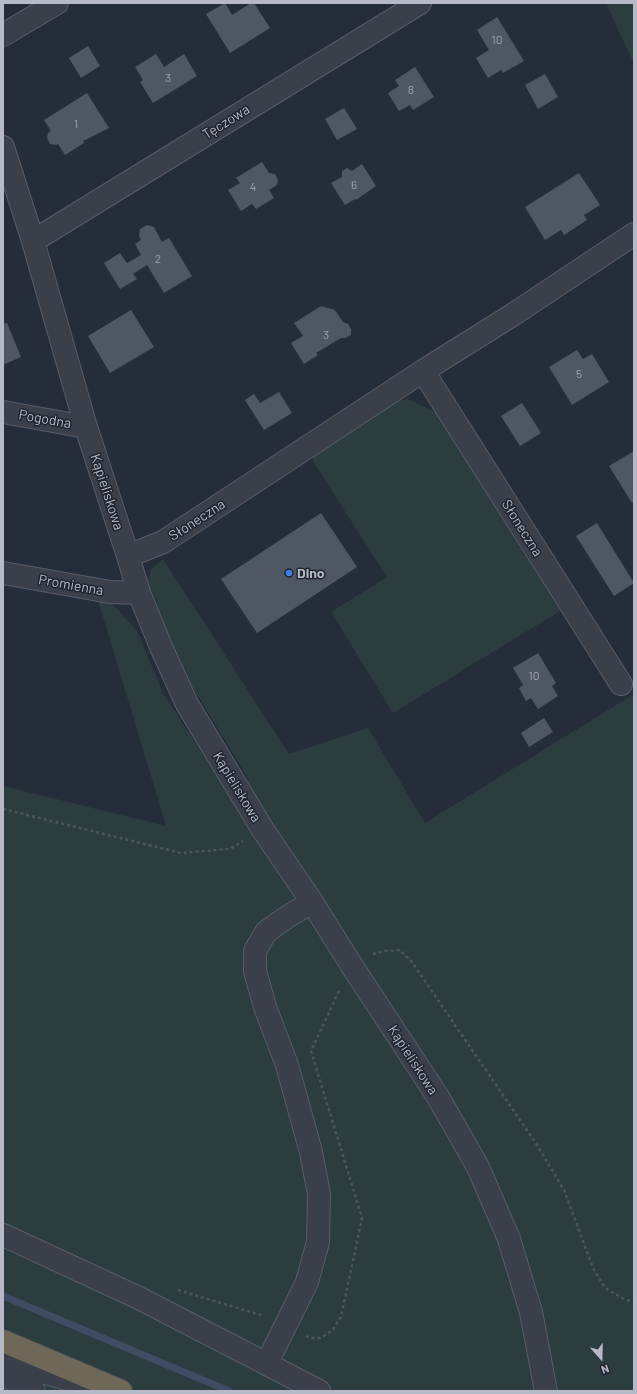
<!DOCTYPE html>
<html>
<head>
<meta charset="utf-8">
<style>
  body { margin:0 }
  #map { position:relative; width:637px; height:1394px; overflow:hidden; background:#262d3a; font-family:Barlow,sans-serif }
  canvas { display:block }
  .frame { position:absolute; inset:0; border:4px solid #b5bac6; pointer-events:none }
  .north { position:absolute; left:581px; top:1338px; width:40px; height:40px; -webkit-text-stroke:3px #1f242f; paint-order:stroke; rotate:160deg; font-size:11px; font-weight:700; line-height:16px; text-align:center; color:#b5bac6 }
  .north::after { content:''; display:block; margin:auto; width:14px; height:18px; background:#b5bac6; clip-path:polygon(50% 0,100% 100%,50% 72%,0 100%) }
</style>
</head>
<body>
<div id="map">
<canvas width="637" height="1394"></canvas>
<div class="frame"></div>
<div class="north">N</div>
</div>
<script>
const ctx = document.querySelector('canvas').getContext('2d');
ctx.lineJoin = 'round';
function paint(path, color) { ctx.fillStyle = color; ctx.fill(path, 'evenodd'); }
const shape = rows => new Path2D(rows.map(r => 'M' + r).join(''));
function strokePath(path, color, width, dash) { ctx.strokeStyle = color; ctx.lineWidth = width; ctx.lineCap = dash ? 'butt' : 'round'; ctx.setLineDash(dash || []); ctx.stroke(path); }
function label(font, color, halo, rows, align = 'center') {
  ctx.font = font + ' Barlow,sans-serif'; ctx.lineWidth = 3; ctx.setLineDash([]); ctx.textBaseline = 'middle'; ctx.strokeStyle = halo; ctx.fillStyle = color; for (const [text, x, y, turn = 0] of rows) {
    ctx.save(); ctx.translate(x, y); ctx.rotate((+turn || 0) * Math.PI / 180); ctx.textAlign = isNaN(turn) ? turn : align; if (halo) ctx.strokeText(text, 0, 0); ctx.fillText(text, 0, 0); ctx.restore();
  }
}
const green = shape([
  [606,3,634,3,634,64],
  [408,399,435,412,560,611,393,713,331,612,387,577,314,463,311,455,390,403],
  [163,559,289,754,368,728,425,823,634,694,634,1391,3,1391,3,786,166,826,98,600,110,601,137,631,164,695,229,793,249,780,173,655,147,584,151,569]
]);
const stream = shape([
  [3,1296,229,1391]
]);
const building = shape([
  [225,3,232,15,251,3,254,3,270,28,230,53,206,14],
  [497,17,524,61,503,73,501,70,488,78,476,58,489,50,477,30],
  [88,46,100,66,81,78,69,58],
  [156,54,164,67,184,54,197,76,153,103,140,82,143,80,135,67],
  [415,67,434,97,413,110,410,105,399,111,388,93,399,86,395,80],
  [545,74,558,97,538,109,525,85],
  [87,93,109,128,83,141,84,143,65,155,58,144,56,145,50,144,47,138,48,133,51,131,44,120],
  [344,108,357,129,337,140,325,119],
  [262,162,269,173,275,174,278,180,277,185,269,190,274,198,256,209,252,204,241,211,228,190,240,183,236,178],
  [362,164,376,186,356,200,355,199,345,205,331,183,342,177,342,171,347,168,352,171],
  [579,173,600,205,584,215,587,220,564,235,561,230,545,240,525,207],
  [147,225,154,227,162,242,169,238,192,276,164,293,147,265,133,274,137,279,120,289,104,263,120,253,127,263,141,255,135,244,141,240,139,236,140,229],
  [321,306,335,310,343,322,348,324,351,329,351,335,345,338,341,338,316,353,318,355,304,364,291,343,303,336,294,323],
  [131,310,154,347,110,373,88,336],
  [7,323,21,357,3,365,3,324],
  [577,350,583,359,592,354,609,382,572,405,549,367],
  [279,392,292,413,264,430,245,400,254,394,260,403],
  [522,403,541,433,520,446,501,416],
  [634,451,634,502,632,503,609,466],
  [321,513,357,567,257,633,221,579],
  [597,523,634,583,614,596,576,536],
  [538,653,556,683,552,686,558,696,538,709,531,698,526,701,519,688,523,685,513,668],
  [544,718,553,732,529,747,521,733]
]);
const path = shape([
  [3,809,181,853,230,849,243,841],
  [373,954,385,951,400,950,412,962,537,1145,564,1190,593,1268,605,1288,624,1299,634,1302],
  [178,1290,264,1316],
  [306,1336,310,1338,320,1338,332,1331,341,1317,362,1218,311,1051,340,989]
]);
const minor = shape([
  [3,35,57,3],
  [3,147,33,241,86,427,128,556,139,593,161,647,187,704,263,830,312,902,352,966,438,1097,478,1167,509,1239,531,1312,546,1391],
  [33,241,420,3],
  [423,371,621,684],
  [3,412,86,427],
  [128,556,163,542,423,371,514,314,634,234],
  [3,573,110,592,139,593],
  [3,1235,139,1298,319,1391],
  [3,1361,88,1385],
  [267,1363,307,1282,318,1242,319,1194,311,1152,287,1065,265,1007,255,971,255,951,266,932,287,917,312,902],
  [3,1374,34,1391]
]);
const highway = shape([
  [3,1341,121,1391]
]);
const markers = [
  [289,573,4,"#3f7fe0"]
];
const numberNames = [
  ["10",497,40],
  ["3",168,78],
  ["8",411,90],
  ["1",76,124],
  ["6",354,185],
  ["4",253,187],
  ["2",158,259],
  ["3",326,335],
  ["5",579,374],
  ["10",534,676]
];
const streetNames = [
  ["Tęczowa",226,122,-32],
  ["Pogodna",45,419,10],
  ["Kąpieliskowa",107,492,72],
  ["Słoneczna",197,520,-33],
  ["Słoneczna",522,528,58],
  ["Promienna",71,585,10],
  ["Kąpieliskowa",237,787,59],
  ["Kąpieliskowa",413,1060,57]
];
const poiNames = [
  ["Dino",297,573]
];
paint(green, '#2c3d3f');
strokePath(stream, '#404c63', 7);
paint(building, '#4f5765');
strokePath(minor, '#585d68', 24);
strokePath(highway, '#454a55', 24);
strokePath(path, '#4a585c', 2.5, [3, 3]);
strokePath(minor, '#3a3f4a', 22);
strokePath(highway, '#6f6858', 22);
for (const [x, y, r, color] of markers) { const dot = new Path2D(); dot.arc(x, y, r, 0, 2 * Math.PI); ctx.fillStyle = color; ctx.fill(dot); strokePath(dot, '#1f242f', 1.5); }
label('12px', '#9ca1ae', null, numberNames);
label('14px', '#b5bac6', '#1f242f', streetNames);
label('bold 14px', '#b5bac6', '#1f242f', poiNames, 'left');
</script>
</body>
</html>
